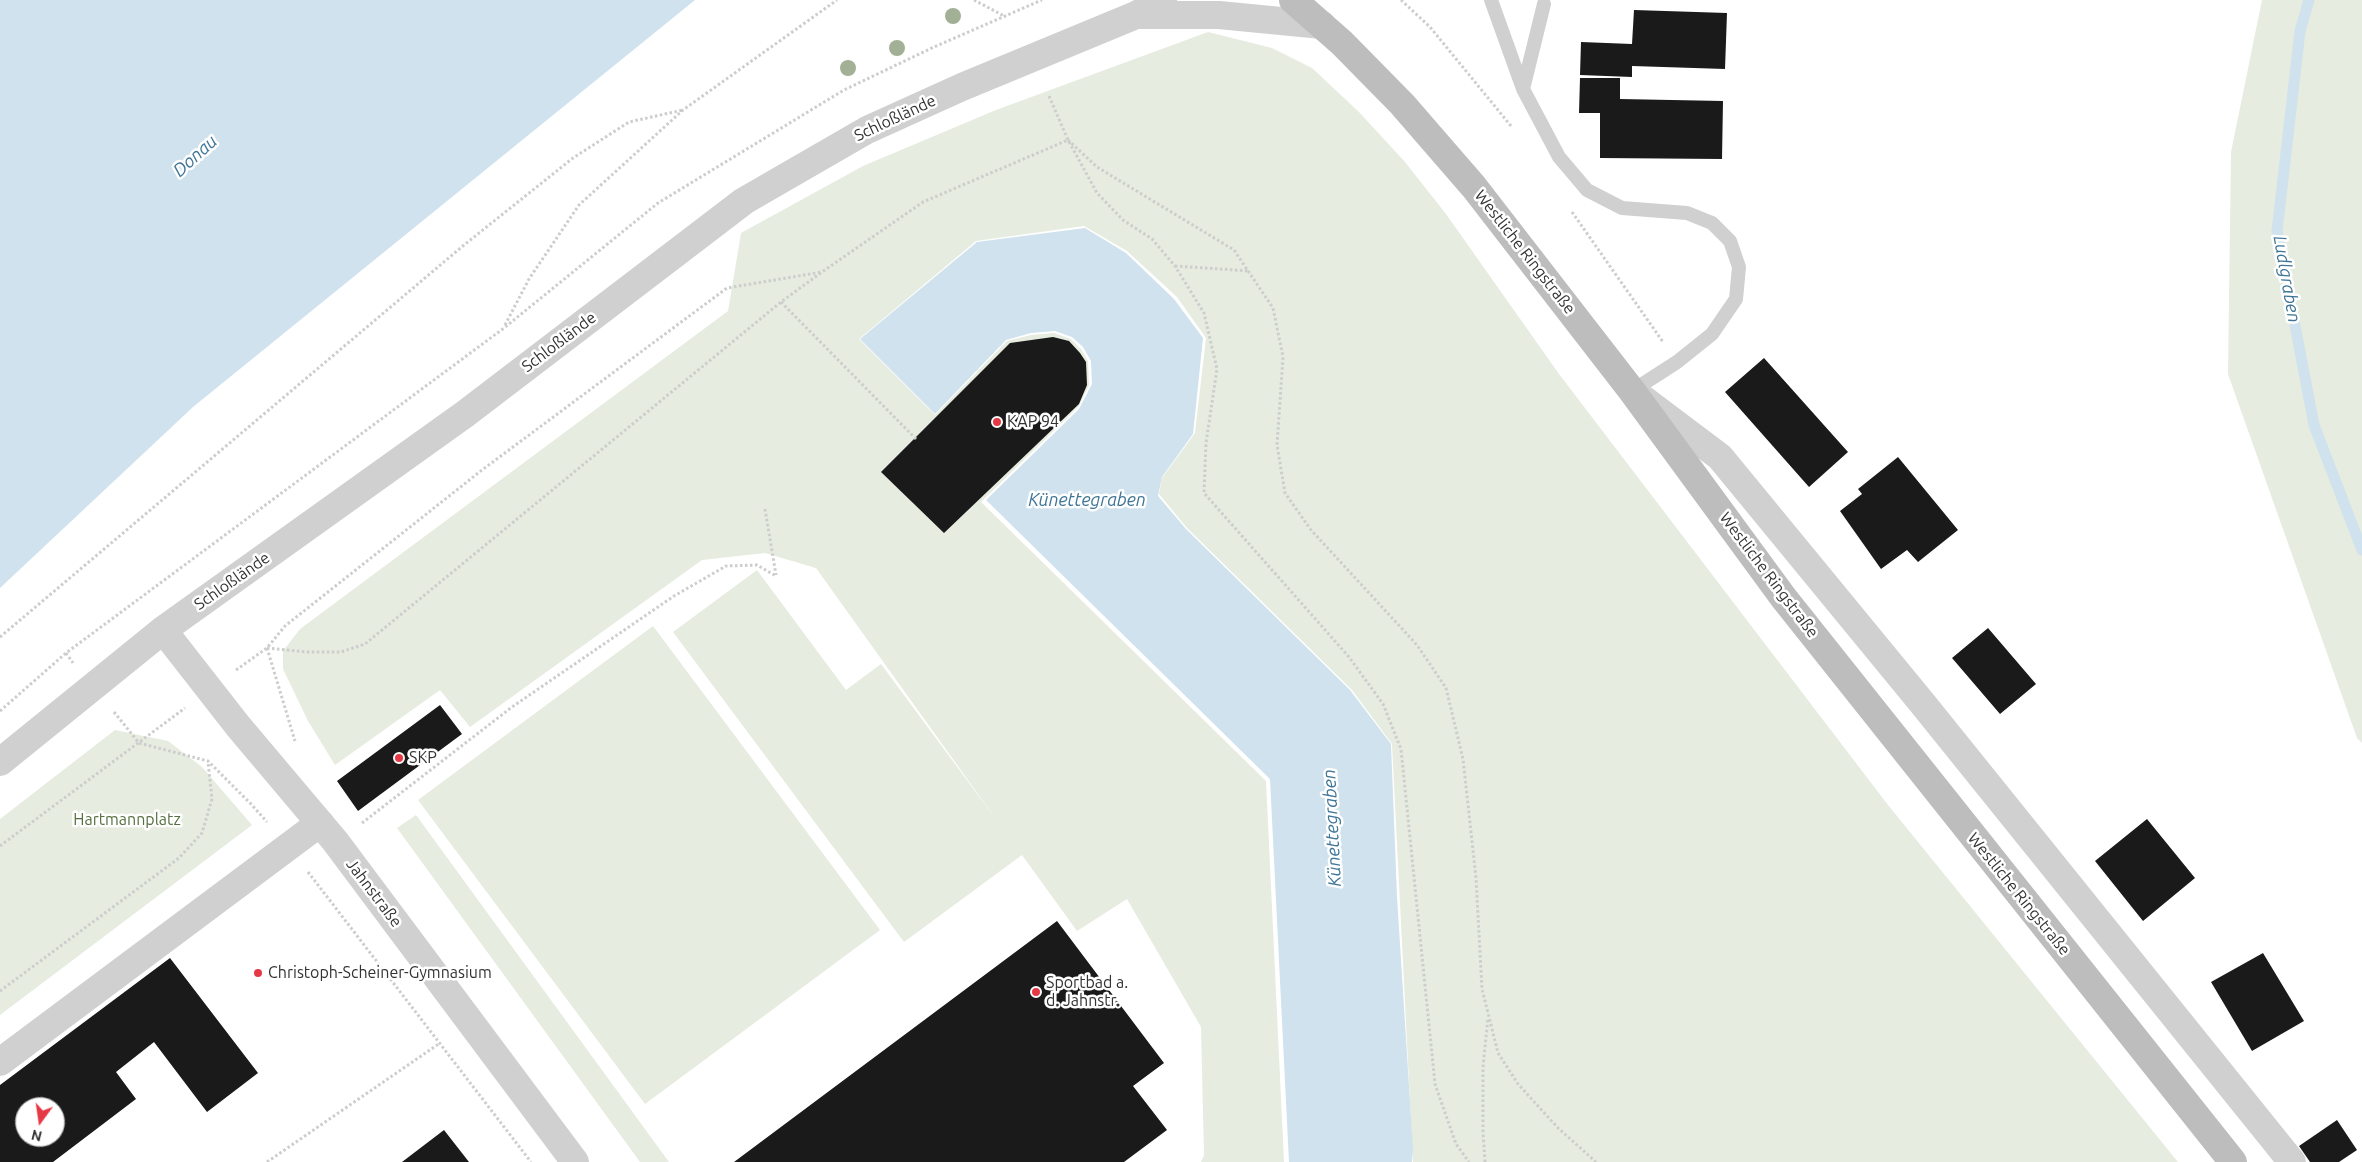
<!DOCTYPE html>
<html>
<head>
<meta charset="utf-8">
<style>
  body { margin:0 }
  #map { position:relative; width:2362px; height:1162px; overflow:hidden; background:#fff; font-family:Ubuntu,sans-serif }
  canvas { display:block }
  .north { position:absolute; left:15px; top:1097px; width:50px; height:50px; box-sizing:border-box; background:#fff; border:1px solid #adadad; border-radius:50%; rotate:194deg; font-size:14px; font-weight:700; line-height:20px; text-align:center; color:#333 }
  .north::after { content:''; display:block; margin:auto; width:18px; height:22px; background:#e63946; clip-path:polygon(50% 0,100% 100%,50% 72%,0 100%) }
</style>
</head>
<body>
<div id="map">
<canvas width="2362" height="1162"></canvas>
<div class="north">N</div>
</div>
<script>
const ctx = document.querySelector('canvas').getContext('2d');
ctx.lineJoin = 'round';
function paint(path, color) { ctx.fillStyle = color; ctx.fill(path, 'evenodd'); }
const shape = rows => new Path2D(rows.map(r => 'M' + r).join(''));
function strokePath(path, color, width, dash) { ctx.strokeStyle = color; ctx.lineWidth = width; ctx.lineCap = dash ? 'butt' : 'round'; ctx.setLineDash(dash || []); ctx.stroke(path); }
function label(font, color, halo, rows, align = 'center') {
  ctx.font = font + ' Ubuntu,sans-serif'; ctx.lineWidth = 5; ctx.setLineDash([]); ctx.textBaseline = 'middle'; ctx.strokeStyle = halo; ctx.fillStyle = color; for (const [text, x, y, turn = 0] of rows) {
    ctx.save(); ctx.translate(x, y); ctx.rotate((+turn || 0) * Math.PI / 180); ctx.textAlign = isNaN(turn) ? turn : align; if (halo) ctx.strokeText(text, 0, 0); ctx.fillText(text, 0, 0); ctx.restore();
  }
}
const green = shape([
  [2262,0,2362,0,2362,743,2357,738,2228,374,2231,152],
  [1208,32,1272,48,1312,68,1359,112,1405,162,1446,214,1559,374,1888,805,2178,1162,1413,1162,1392,744,1352,690,1187,528,1159,494,1162,478,1195,433,1206,338,1177,297,1127,251,1084,226,976,241,859,339,935,415,1007,341,1031,335,1054,333,1071,339,1081,349,1088,361,1089,385,1079,406,981,502,1266,781,1284,1162,1201,1162,1204,1155,1201,1027,1127,899,1077,931,1022,855,904,942,673,632,757,570,846,690,881,664,998,822,816,568,765,553,702,560,470,727,440,690,335,765,308,721,283,669,283,651,300,629,728,311,741,233,863,166,996,110],
  [653,626,880,930,645,1104,418,800],
  [115,730,168,741,202,767,252,825,0,1015,0,819],
  [416,815,669,1162,640,1162,397,828]
]);
const water = shape([
  [0,0,695,0,193,407,0,588],
  [1085,228,1126,253,1174,299,1203,338,1193,434,1162,477,1158,496,1186,529,1350,690,1391,744,1397,897,1413,1149,1412,1162,1289,1162,1270,779,986,500,1079,409,1092,384,1091,361,1083,347,1072,337,1055,331,1031,333,1006,340,935,414,860,339,977,242]
]);
const stream = shape([
  [2309,0,2300,31,2277,231,2314,425,2362,550]
]);
const building = shape([
  [1634,10,1727,13,1725,69,1632,66,1632,77,1580,75,1581,42,1632,44],
  [1580,78,1620,78,1620,99,1723,101,1722,159,1600,158,1600,113,1579,113],
  [1053,337,1069,341,1080,353,1086,362,1087,385,1079,404,944,533,881,472,1010,343],
  [1764,358,1848,452,1809,487,1725,392],
  [1898,457,1958,530,1918,562,1907,550,1881,569,1840,511,1862,494,1858,489],
  [1988,628,2036,684,2000,714,1952,658],
  [440,705,462,734,358,811,337,781],
  [2147,819,2195,878,2143,921,2095,861],
  [1057,921,1164,1063,1133,1086,1167,1130,1124,1162,734,1162],
  [2263,953,2304,1021,2252,1051,2211,982],
  [170,958,258,1073,207,1112,154,1042,116,1072,136,1099,53,1162,0,1162,0,1085],
  [25,1107,55,1107,55,1137,25,1137],
  [2337,1120,2357,1150,2339,1162,2310,1162,2299,1146],
  [444,1130,469,1162,402,1162]
]);
const path = shape([
  [974,0,1006,17],
  [1401,0,1430,27,1511,126],
  [1049,96,1068,140,1097,193,1123,220,1152,239,1175,266,1204,313,1217,369,1206,443,1204,493,1349,657,1383,704,1401,749,1435,1084,1456,1144,1469,1162],
  [1068,140,1097,167,1234,250,1273,308,1283,357,1277,445,1285,493,1311,530,1417,645,1446,688,1463,759,1476,878,1482,989,1498,1053,1518,1084,1558,1128,1596,1162],
  [1572,212,1663,342],
  [1175,266,1250,271],
  [781,302,916,439],
  [505,325,529,279,579,205,683,110,837,0],
  [765,509,776,575],
  [0,637,464,245,573,158,629,122,683,110],
  [267,648,308,652,341,652,365,644,781,302,822,272,923,202,1068,140],
  [267,648,295,741],
  [66,653,73,663],
  [236,670,267,648,285,626,482,470,727,288,822,272],
  [0,711,66,653,504,328,658,203,844,90,934,47,1042,0],
  [114,712,139,743,208,761,251,804,267,822],
  [362,823,512,707,674,596,726,566,757,565,776,576],
  [0,846,185,708],
  [308,872,531,1162],
  [0,991,179,858,202,833,212,799,208,762],
  [267,1162,440,1043],
  [1485,1162,1483,1132,1483,1067,1488,1018]
]);
const service = shape([
  [1491,0,1523,89],
  [1544,4,1523,89,1559,157,1587,190,1622,208,1687,213,1712,223,1730,241,1739,267,1736,299,1712,334,1677,362,1632,391]
]);
const minor = shape([
  [1639,396,1720,457,1923,704,2292,1162],
  [0,1062,320,823]
]);
const tertiary = shape([
  [1140,15,1219,15,1322,25],
  [163,630,238,726,335,841,575,1162],
  [0,762,163,630,465,414,744,201,867,130,962,87,1136,15,1163,0]
]);
const secondary = shape([
  [1293,0,1342,43,1402,104,1474,187,1632,391,1783,597,2233,1162]
]);
const trees = [
  [953,16],
  [897,48],
  [848,68]
];
const markers = [
  [997,422,5,"#e63946"],
  [399,758,5,"#e63946"],
  [258,973,5,"#e63946"],
  [1036,992,5,"#e63946"]
];
const streetNames = [
  ["Schloßlände",895,118,-25],
  ["Westliche Ringstraße",1525,252,52],
  ["Schloßlände",559,342,-37],
  ["Westliche Ringstraße",1769,575,53],
  ["Schloßlände",232,581,-35],
  ["Jahnstraße",374,893,53],
  ["Westliche Ringstraße",2019,894,51]
];
const poiNames = [
  ["KAP 94",1007,422],
  ["SKP",409,758],
  ["Christoph-Scheiner-Gymnasium",268,973],
  ["Sportbad a.",1046,983],
  ["d. Jahnstr.",1046,1001]
];
const parkNames = [
  ["Hartmannplatz",127,820]
];
const waterNames = [
  ["Donau",195,156,-42],
  ["Ludlgraben",2287,279,80],
  ["Künettegraben",1087,500],
  ["Künettegraben",1332,828,-93]
];
paint(green, '#e6ecdf');
paint(water, '#cfe2ee');
strokePath(stream, '#cfe2ee', 11);
paint(building, '#1a1a1a');
strokePath(path, '#cdcdcd', 3, [2.5, 2.5]);
strokePath(service, '#d0d0d0', 14);
strokePath(minor, '#d0d0d0', 28);
strokePath(tertiary, '#d0d0d0', 28);
strokePath(secondary, '#bdbdbd', 28);
ctx.fillStyle = '#a2b095';
for (const [x, y] of trees) { ctx.beginPath(); ctx.arc(x, y, 8, 0, 2 * Math.PI); ctx.fill(); }
for (const [x, y, r, color] of markers) { const dot = new Path2D(); dot.arc(x, y, r, 0, 2 * Math.PI); ctx.fillStyle = color; ctx.fill(dot); strokePath(dot, '#fff', 2); }
label('16px', '#333', '#fff', streetNames);
label('16px', '#333', '#fff', poiNames, 'left');
label('16px', '#56703f', '#fff', parkNames);
label('italic 18px', '#3f7597', '#fff', waterNames);
</script>
</body>
</html>
